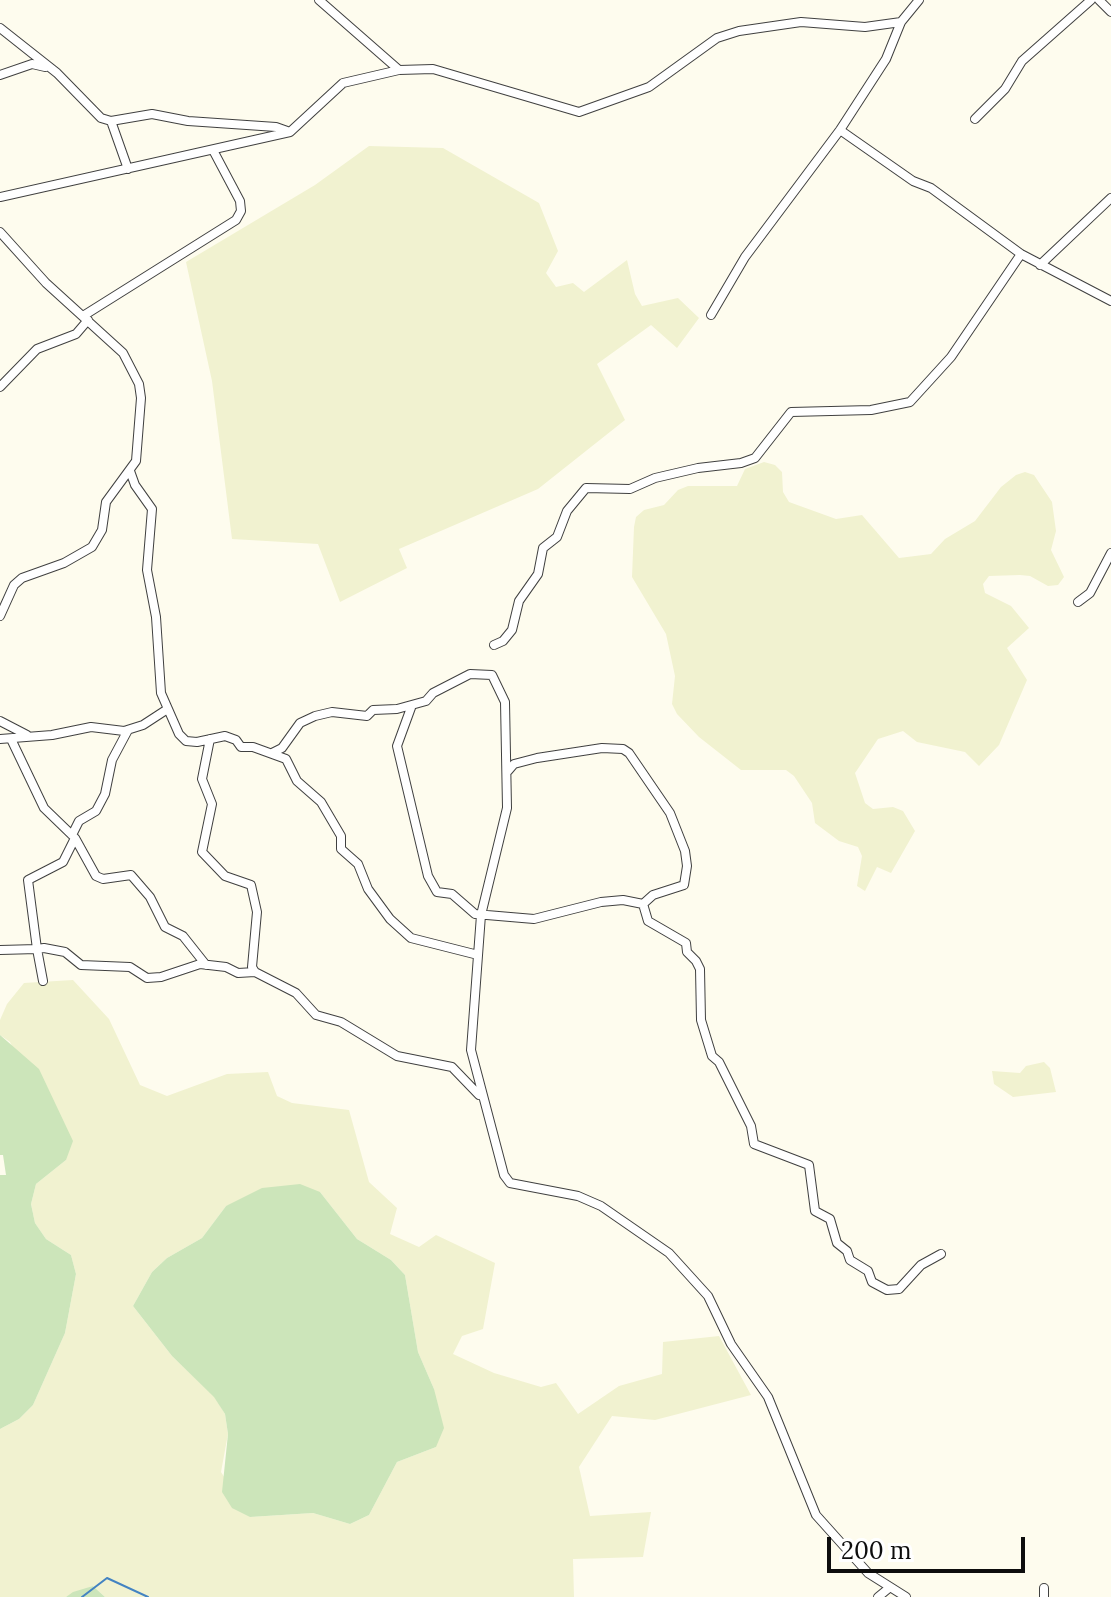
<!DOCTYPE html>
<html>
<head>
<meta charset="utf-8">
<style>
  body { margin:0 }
  #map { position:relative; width:1111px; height:1597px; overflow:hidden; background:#fefcee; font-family:Lora,serif }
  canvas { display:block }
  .scale { position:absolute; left:827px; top:1537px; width:198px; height:36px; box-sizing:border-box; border:4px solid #0d0d0d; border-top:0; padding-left:10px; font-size:24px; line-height:28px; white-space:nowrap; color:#0d0d0d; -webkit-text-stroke:6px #fff; paint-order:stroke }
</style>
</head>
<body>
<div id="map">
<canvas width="1111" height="1597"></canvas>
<div class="scale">200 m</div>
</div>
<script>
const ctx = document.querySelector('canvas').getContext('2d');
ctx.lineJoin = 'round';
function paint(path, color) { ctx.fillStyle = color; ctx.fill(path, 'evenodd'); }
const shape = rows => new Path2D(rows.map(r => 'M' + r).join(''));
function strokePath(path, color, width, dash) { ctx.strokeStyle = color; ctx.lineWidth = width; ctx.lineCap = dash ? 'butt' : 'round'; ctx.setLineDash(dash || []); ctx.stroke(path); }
const farmland = shape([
  [369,146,443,148,539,203,558,251,546,273,556,287,573,283,584,292,627,260,635,294,642,306,678,298,699,318,677,348,651,325,597,364,625,420,538,489,399,549,407,568,340,602,318,544,232,539,212,381,186,262,315,185],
  [764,462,775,465,782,472,783,492,789,502,836,519,862,515,899,558,931,554,945,539,975,521,1001,487,1016,475,1025,472,1034,475,1052,502,1056,531,1051,550,1064,577,1058,585,1048,586,1030,576,1020,575,989,576,983,584,985,593,1011,606,1029,628,1007,648,1027,680,999,745,979,766,965,752,917,742,903,731,878,739,855,773,865,803,873,809,893,807,903,811,915,831,891,873,877,867,865,891,857,886,862,856,858,847,839,841,815,823,812,803,794,776,786,770,741,770,699,737,677,714,672,704,675,676,666,634,632,577,634,527,636,517,644,510,664,505,678,490,688,486,737,486,745,469],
  [73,980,109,1019,140,1085,167,1096,227,1074,268,1072,277,1096,292,1103,349,1110,369,1182,397,1208,390,1234,419,1247,436,1235,495,1263,483,1329,462,1336,453,1354,494,1373,541,1387,556,1383,578,1414,619,1386,662,1374,663,1342,719,1336,751,1395,655,1420,612,1416,579,1467,590,1516,651,1512,643,1557,573,1559,574,1597,105,1597,93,1586,66,1597,0,1597,0,1429,19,1419,33,1405,65,1333,76,1274,71,1255,46,1239,35,1223,31,1204,36,1184,66,1160,10,1042,0,1035,0,1020,7,1004,24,983],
  [320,1192,357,1239,391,1260,405,1275,418,1352,434,1389,436,1447,397,1462,369,1515,350,1524,313,1513,250,1517,221,1472,228,1434,225,1414,215,1397,172,1356,133,1306,152,1272,167,1258,202,1238,226,1206],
  [1044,1062,1050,1068,1056,1092,1013,1097,994,1084,992,1071,1020,1073,1026,1066]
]);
const green = shape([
  [0,1035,39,1069,73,1141,66,1160,36,1184,31,1204,35,1223,46,1239,71,1255,76,1274,65,1333,33,1405,19,1419,0,1429,0,1175,6,1175,3,1155,0,1155],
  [300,1184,320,1192,357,1239,391,1260,405,1275,418,1352,434,1389,444,1428,436,1447,397,1462,369,1515,350,1524,313,1513,250,1517,232,1508,222,1492,228,1434,225,1414,214,1397,172,1356,133,1306,152,1272,167,1258,202,1238,226,1206,262,1188],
  [93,1586,105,1597,66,1597,73,1592]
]);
const stream = shape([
  [82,1597,107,1578,148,1597]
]);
const minor = shape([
  [319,0,399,70],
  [1099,0,1111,12],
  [0,28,57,73,101,118,111,121,152,114,188,121,276,127,290,132],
  [0,75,32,64,45,67],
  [975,119,1005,89,1022,61,1091,0],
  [111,121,128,169],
  [840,130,913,181,931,188,1021,254,1111,301],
  [0,197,290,132,343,83,399,70,433,69,579,112,649,87,717,38,739,31,801,22,865,27,901,22],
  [0,232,46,283,123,353,139,384,141,398,136,461,106,502,102,530,92,547,64,563,22,578,14,585,0,616],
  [1040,265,1111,198],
  [711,315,745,257,840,130,886,59,901,22,919,0],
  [83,316,236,220,241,211,240,201,214,152],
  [0,387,37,349,76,334,88,320],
  [130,471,135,485,152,509,147,570,156,617,161,693,179,734,186,741,197,742,225,736,236,740,241,747,253,747,286,759,297,781,321,802,341,836,341,849,358,864,368,889,390,919,411,938,478,955],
  [1078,602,1090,593,1111,553],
  [494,645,503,641,512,630,519,601,538,574,543,548,557,537,567,511,586,488,630,489,655,478,698,468,741,463,755,458,791,412,871,410,910,402,951,357,1021,254],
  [412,705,397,746,428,876,437,892,452,894,475,914,534,919,601,902,623,900,643,904,648,921,686,943,687,952,696,961,700,969,701,1020,712,1056,719,1062,751,1126,754,1144,809,1165,815,1211,830,1219,837,1243,847,1251,850,1260,868,1271,872,1282,887,1290,899,1289,921,1265,941,1254],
  [0,721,27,735],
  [0,739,52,735,91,727,124,731,143,725,166,710],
  [11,739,44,808,75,838,96,876,103,879,131,875,150,897,165,927,183,936,206,965],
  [210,739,202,779,212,804,202,852,225,876,251,885,257,912,252,967,255,972,296,993,316,1015,341,1022,397,1056,452,1067,479,1095],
  [272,753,282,748,300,723,315,716,332,712,367,716,373,710,397,709,426,701,433,693,470,674,492,675,505,702,507,808,481,915,471,1050,504,1175,510,1183,578,1196,601,1206,669,1253,708,1296,731,1344,768,1397,816,1515,868,1573,906,1597],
  [508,771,514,764,537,758,602,748,623,749,629,753,670,813,685,851,687,866,684,885,653,895,643,904],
  [72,835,79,821,96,811,105,794,112,760,128,730],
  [0,950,37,949,28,880,63,862,75,838],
  [43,981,37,949,44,948,65,952,81,965,130,967,147,978,161,977,200,964,226,967,238,973,255,972],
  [878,1597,889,1588],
  [1044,1597,1044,1588]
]);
paint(farmland, '#f1f2d0');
paint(green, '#cce5ba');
strokePath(stream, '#4383c2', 2);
strokePath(minor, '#404040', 10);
strokePath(minor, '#fff', 8);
</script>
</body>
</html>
